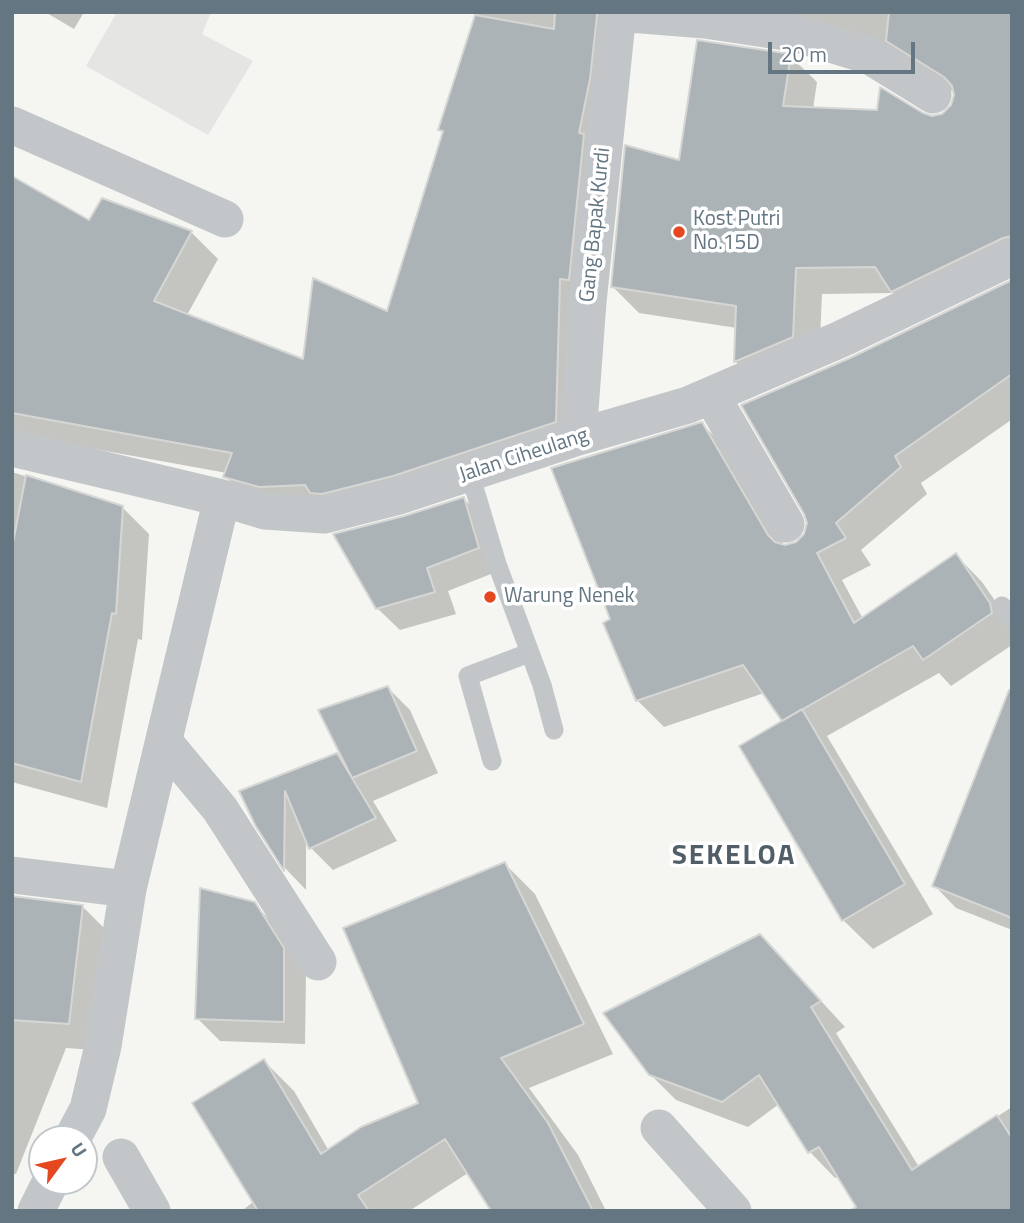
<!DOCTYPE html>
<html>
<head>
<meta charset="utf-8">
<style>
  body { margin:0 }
  #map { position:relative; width:1024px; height:1223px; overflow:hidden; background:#f5f5f1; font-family:"Titillium Web",sans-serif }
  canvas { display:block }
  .frame { position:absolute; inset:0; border:14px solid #637682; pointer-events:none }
  .north { position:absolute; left:28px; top:1125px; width:70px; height:70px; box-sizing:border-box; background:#fff; border:2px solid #c1c8cd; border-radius:50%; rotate:57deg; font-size:19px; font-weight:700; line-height:28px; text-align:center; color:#637682 }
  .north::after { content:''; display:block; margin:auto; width:24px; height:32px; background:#e54820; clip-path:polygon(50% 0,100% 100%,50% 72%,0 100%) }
  .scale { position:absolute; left:768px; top:42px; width:147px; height:32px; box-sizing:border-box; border:4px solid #637682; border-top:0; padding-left:9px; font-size:21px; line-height:24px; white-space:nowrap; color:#637682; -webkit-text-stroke:5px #fff; paint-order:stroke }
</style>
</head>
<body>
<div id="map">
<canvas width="1024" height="1223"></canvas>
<div class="frame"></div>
<div class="north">U</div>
<div class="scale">20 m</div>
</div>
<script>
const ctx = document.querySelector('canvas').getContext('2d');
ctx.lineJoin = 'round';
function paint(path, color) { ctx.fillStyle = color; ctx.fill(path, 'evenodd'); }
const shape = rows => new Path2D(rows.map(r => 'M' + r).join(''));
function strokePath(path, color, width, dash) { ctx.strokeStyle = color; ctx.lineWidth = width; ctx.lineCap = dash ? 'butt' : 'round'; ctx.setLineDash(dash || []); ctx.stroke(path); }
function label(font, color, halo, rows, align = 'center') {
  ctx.font = font + ' "Titillium Web",sans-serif'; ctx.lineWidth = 7; ctx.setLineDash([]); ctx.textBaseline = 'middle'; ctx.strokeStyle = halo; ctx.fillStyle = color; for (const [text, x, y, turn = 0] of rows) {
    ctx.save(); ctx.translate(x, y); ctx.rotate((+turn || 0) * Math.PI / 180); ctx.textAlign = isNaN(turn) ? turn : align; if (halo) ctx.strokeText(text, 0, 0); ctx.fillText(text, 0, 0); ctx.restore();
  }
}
const built = shape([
  [117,12,211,12,202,34,253,61,208,135,86,66]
]);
const shadow = shape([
  [45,12,84,12,74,29],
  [478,12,1012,12,1012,273,894,293,822,294,819,363,762,388,736,362,737,328,639,313,612,286,681,162,790,56,817,82,813,109,921,114,933,118,943,115,952,108,955,93,905,62,628,26,582,449,420,502,252,503,225,476,227,473,12,434,12,178,89,222,103,200,192,233,218,259,187,315,305,362,388,313,444,134,440,130],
  [1012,282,1012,423,1011,420,921,483,927,494,861,550,871,565,842,580,863,619,956,555,982,582,1012,625,1012,645,951,686,939,673,827,736,933,914,873,949,843,920,785,721,764,693,664,727,637,700,612,620,702,424,729,451,785,547,797,544,806,535,851,360],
  [12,472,122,507,149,534,142,640,138,639,107,808,12,782],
  [464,499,486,521,501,570,448,591,456,614,400,630,377,608,405,518],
  [388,688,410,710,438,773,373,801,397,841,333,870,311,848,306,837,306,890,286,869,256,824,241,792,337,755,347,765],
  [1012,706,1012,930,956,908,934,885],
  [505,864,535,894,613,1054,529,1088,578,1155,606,1211,493,1211,468,1173,409,1211,242,1211,254,1201,264,1061,294,1091,329,1151,420,1104],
  [12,898,82,906,109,933,95,1050,66,1048,16,1174,12,1174],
  [254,904,277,927,306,972,305,1044,220,1041,197,1018],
  [785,962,845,1027,836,1033,919,1167,1012,1107,1012,1211,839,1176,835,1178,810,1152,779,1104,748,1127,676,1100,650,1074]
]);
const building = shape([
  [555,12,596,12,597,15,590,79,579,133,584,134,569,280,560,279,556,422,393,476,322,494,310,493,305,485,259,487,223,477,232,453,12,413,12,176,89,220,102,198,192,231,154,301,303,359,313,278,387,311,443,131,438,130,475,15,554,29,555,12],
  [889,12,1012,12,1012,236,1003,238,891,292,875,267,796,268,793,337,734,362,736,306,611,287,625,145,679,160,697,40,791,54,783,106,877,110,880,87,923,113,932,116,942,114,951,105,954,95,952,86,944,77,886,41,889,12],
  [1012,280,1012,374,895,456,901,467,836,523,846,538,817,553,854,623,956,553,990,603,992,613,923,660,913,646,782,721,743,665,636,701,603,623,610,619,551,468,702,422,768,535,775,542,785,545,796,542,804,534,807,523,804,514,741,405,850,358,1012,280],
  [26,475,123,506,116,614,112,613,81,782,12,763,12,548,26,475],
  [464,497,479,548,427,568,435,592,376,609,333,534,404,516,464,497],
  [388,686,417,751,352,778,318,710,388,686],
  [1009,690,1012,690,1012,918,932,886,1009,690],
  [802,709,905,884,842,921,739,746,802,709],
  [337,753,376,818,309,849,285,791,284,871,255,825,239,791,337,753],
  [505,862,584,1024,501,1058,548,1123,593,1211,491,1211,445,1139,358,1195,369,1211,258,1211,192,1103,264,1059,321,1154,361,1127,418,1103,343,928,505,862],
  [200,888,255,902,284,948,284,1022,195,1019,200,888],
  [12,896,83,905,69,1024,12,1020,12,896],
  [760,934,821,1001,811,1007,912,1170,997,1115,1012,1138,1012,1211,849,1211,856,1207,819,1147,808,1153,759,1075,722,1102,649,1075,603,1013,760,934]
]);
const lane = shape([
  [470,474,497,564,542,685,554,730],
  [1002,606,1012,618],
  [492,761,468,676,529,653]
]);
const street = shape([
  [617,13,705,20,798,34,870,56,933,95],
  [12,125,225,219],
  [711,395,786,524],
  [578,437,588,302,618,12],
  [12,448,222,498,265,511,324,515,399,496,578,437,688,405,841,339,1012,257],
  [165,743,220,809,318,962],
  [12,875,128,889],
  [659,1128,733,1211],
  [72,1139,88,1109,103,1046,128,889,222,498],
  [121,1157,152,1211],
  [36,1211,51,1181]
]);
const markers = [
  [679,232,7,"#e54820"],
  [490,597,7,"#e54820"]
];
const poiNames = [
  ["Kost Putri",693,220],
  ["No.15D",693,244],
  ["Warung Nenek",504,597]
];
const streetNames = [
  ["Gang Bapak Kurdi",596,225,-84],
  ["Jalan Ciheulang",524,456,-18]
];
const districtNames = [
  ["SEKELOA",734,857]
];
paint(built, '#e5e6e4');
paint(shadow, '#0003');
paint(building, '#abb3b7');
strokePath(building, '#d6d6d4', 2);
strokePath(lane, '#c2c6c9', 19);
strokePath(street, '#c2c6c9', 37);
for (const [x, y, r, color] of markers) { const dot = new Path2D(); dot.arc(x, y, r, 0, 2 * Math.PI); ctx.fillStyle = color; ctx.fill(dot); strokePath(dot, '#fff', 2.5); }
label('21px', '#637682', '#fff', poiNames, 'left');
label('21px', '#637682', '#fff', streetNames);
ctx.letterSpacing = '2px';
label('bold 28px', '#515e67', '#fff', districtNames);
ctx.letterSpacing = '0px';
</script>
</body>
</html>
